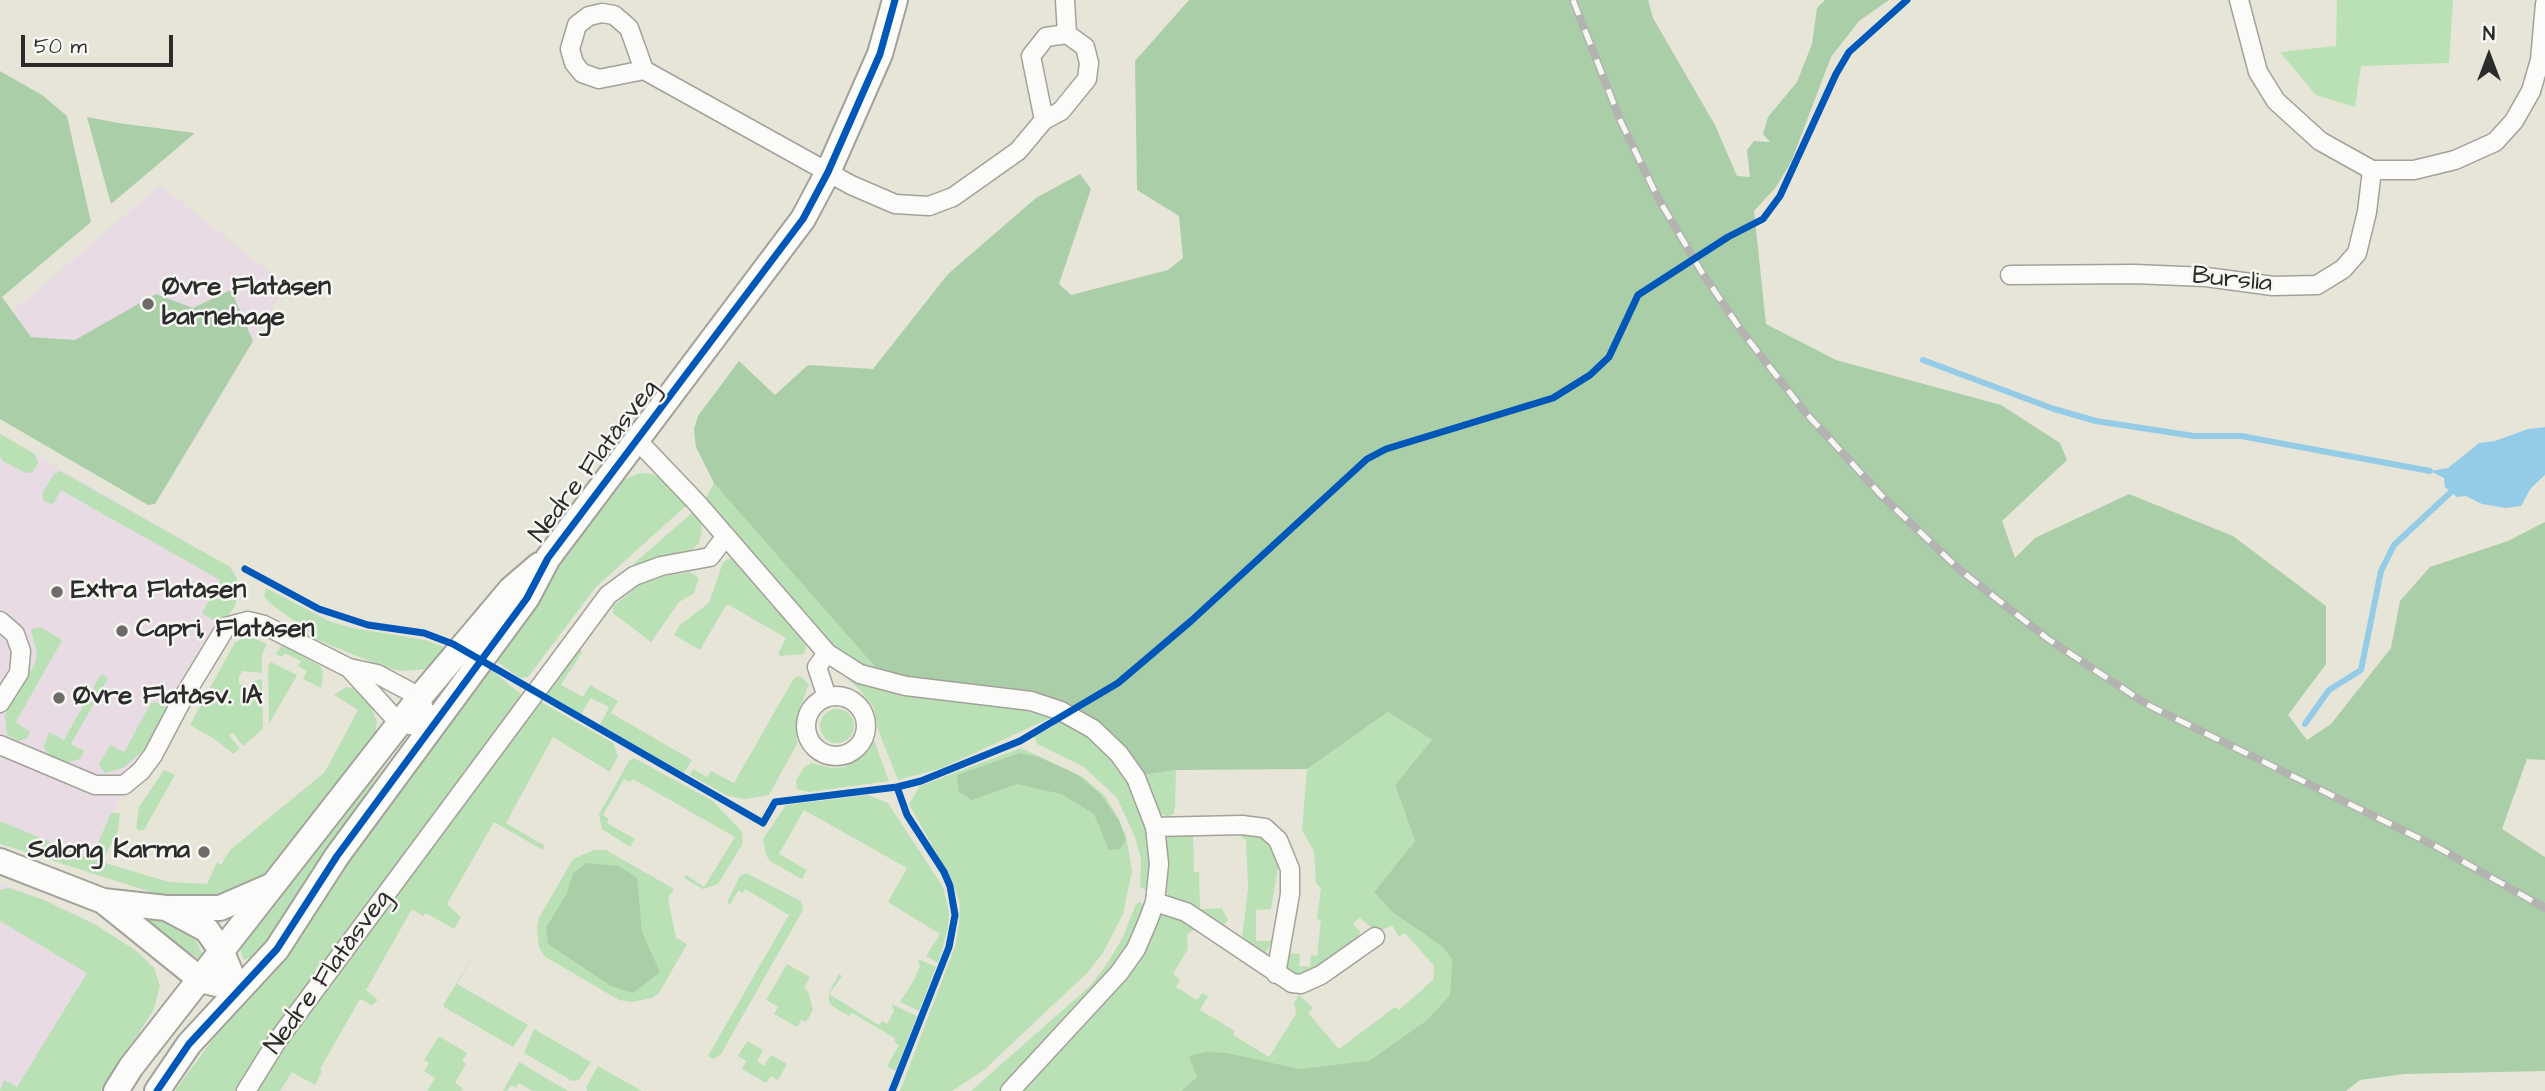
<!DOCTYPE html>
<html>
<head>
<meta charset="utf-8">
<style>
  body { margin:0 }
  #map { position:relative; width:2545px; height:1091px; overflow:hidden; background:#e7e5d8; font-family:"Architects Daughter",sans-serif }
  canvas { display:block }
  .north { position:absolute; left:2454px; top:21px; width:70px; height:70px; -webkit-text-stroke:5px #f6f6f2; paint-order:stroke; rotate:0deg; font-size:19px; font-weight:700; line-height:28px; text-align:center; color:#2b2b2b }
  .north::after { content:''; display:block; margin:auto; width:24px; height:32px; background:#2b2b2b; clip-path:polygon(50% 0,100% 100%,50% 72%,0 100%) }
  .scale { position:absolute; left:21px; top:35px; width:152px; height:32px; box-sizing:border-box; border:4px solid #2b2b2b; border-top:0; padding-left:9px; font-size:21px; line-height:24px; white-space:nowrap; color:#2b2b2b; -webkit-text-stroke:5px #f6f6f2; paint-order:stroke }
</style>
</head>
<body>
<div id="map">
<canvas width="2545" height="1091"></canvas>
<div class="north">N</div>
<div class="scale">50 m</div>
</div>
<script>
const ctx = document.querySelector('canvas').getContext('2d');
ctx.lineJoin = 'round';
function paint(path, color) { ctx.fillStyle = color; ctx.fill(path, 'evenodd'); }
const shape = rows => new Path2D(rows.map(r => 'M' + r).join(''));
function strokePath(path, color, width, dash) { ctx.strokeStyle = color; ctx.lineWidth = width; ctx.lineCap = dash ? 'butt' : 'round'; ctx.setLineDash(dash || []); ctx.stroke(path); }
function label(font, color, halo, rows, align = 'center') {
  ctx.font = font + ' "Architects Daughter",sans-serif'; ctx.lineWidth = 5; ctx.setLineDash([]); ctx.textBaseline = 'middle'; ctx.strokeStyle = halo; ctx.fillStyle = color; for (const [text, x, y, turn = 0] of rows) {
    ctx.save(); ctx.translate(x, y); ctx.rotate((+turn || 0) * Math.PI / 180); ctx.textAlign = isNaN(turn) ? turn : align; if (halo) ctx.strokeText(text, 0, 0); ctx.fillText(text, 0, 0); ctx.restore();
  }
}
const built = shape([
  [160,185,286,285,192,445,0,322],
  [0,434,230,567,237,578,239,592,235,606,209,633,181,680,138,758,92,860,30,852,0,844],
  [0,883,44,900,96,925,138,952,154,968,160,986,153,1011,101,1091,0,1091]
]);
const green = shape([
  [2337,0,2453,0,2449,63,2361,66,2355,107,2316,95,2280,52,2336,46],
  [0,434,35,454,38,463,33,472,26,473,3,461,0,456],
  [60,471,230,567,237,578,239,592,235,606,228,616,218,623,202,613,220,580,61,490,53,504,44,501,42,494,54,474],
  [640,473,652,474,668,482,688,504,596,587,528,677,520,678,494,660,489,668,522,695,280,1021,235,1091,175,1091,621,481],
  [714,483,754,526,878,670,853,660,826,640,705,500],
  [694,511,701,522,702,532,699,543,691,550,623,573],
  [731,558,736,560,807,644,804,654,780,656,778,654,786,638,727,604,700,650,674,635,680,625,709,603,723,562],
  [690,572,699,578,694,593,679,602,651,642,613,613,613,606,641,584,657,577],
  [266,588,329,621,352,628,425,640,449,649,435,665,426,669,401,671,384,667,291,629,294,621,270,603,264,596],
  [35,628,42,628,62,640,16,722,30,732,27,738,19,741,7,735,5,716,10,703,35,664,37,653,31,630],
  [249,636,267,644,262,655,262,673,243,671,239,676,239,684,249,688,254,681,262,679,263,729,243,746,233,733,229,735,240,749,233,754,216,740,190,725,235,642],
  [282,644,320,666,323,672,321,688,303,679,307,671,298,666,301,661,285,653,282,657,276,654],
  [580,647,582,652,561,685,583,697,590,685,618,701,611,713,692,760,684,773,600,725,609,707,591,698,581,714,547,694],
  [271,662,297,675,269,724,268,666],
  [840,672,899,693,1010,706,1050,718,1077,729,1105,752,1133,790,1152,850,1148,891,1140,887,1141,859,1135,837,1117,798,1084,767,1037,744,1034,736,1054,726,1050,718,942,768,898,780,878,730,874,708,860,690],
  [101,674,108,678,71,744,84,751,80,759,65,763,47,754,44,746,49,732,64,740],
  [800,676,809,684,796,718,797,744,769,795,745,799,728,796,690,775,693,769,707,777,711,771,734,783,794,678],
  [346,687,353,688,371,706,377,722,375,735,310,832,257,881,229,897,176,900,0,844,0,821,91,859,111,813,120,813,118,831,102,862,169,882,207,884,217,862,221,865,230,850,325,772,358,710,334,695],
  [162,702,167,710,145,749,123,768,105,773,99,765,110,745,124,752,151,703],
  [541,702,613,743,618,756,610,772,553,737,506,823,545,846,543,850,494,822,447,904,461,917,454,929,426,913,423,916,412,909,366,990,378,1000,372,1005,360,999,320,1069,322,1071,315,1085,292,1072,280,1091,257,1091,281,1051],
  '820 726a17 17 0 1 1 34 0a17 17 0 1 1-34 0Z',
  [1388,712,1433,741,1395,785,1415,841,1374,892,1392,912,1444,948,1452,960,1450,995,1427,1020,1369,1061,1334,1067,1298,1069,1253,1061,1197,1077,1181,1091,1020,1091,1133,967,1147,946,1161,913,1168,911,1184,916,1196,929,1187,934,1188,949,1173,974,1180,980,1176,987,1197,1000,1202,993,1208,996,1200,1010,1235,1031,1233,1035,1269,1057,1296,1014,1294,1003,1299,995,1313,1008,1308,1013,1339,1049,1395,1007,1399,1010,1433,980,1434,966,1405,933,1399,937,1392,925,1380,931,1374,930,1360,918,1353,923,1360,932,1357,944,1319,972,1297,976,1285,969,1285,953,1300,954,1299,966,1310,967,1311,955,1317,956,1321,920,1317,919,1321,888,1316,883,1314,851,1302,830,1307,769],
  [406,734,347,821,312,883,258,954,244,960,239,946],
  [874,740,889,781,809,792,797,789,796,780,805,766,812,763,831,768,845,767,864,756],
  [1021,748,1083,777,1105,796,1117,816,1126,836,1132,871,1123,914,1103,953,1087,973,984,1070,952,1091,900,1091,956,944,959,925,960,904,953,883,909,804,920,786],
  [634,758,713,801,742,832,743,843,718,884,703,889,684,878,686,875,704,887,735,837,633,779,630,782,624,779,603,815,609,819,607,823,635,839,630,847,602,829,599,814,629,761],
  [164,770,175,775,144,830,139,831,136,828,139,807],
  [1176,770,1175,807,1173,815,1166,816,1159,813,1143,775],
  [868,795,888,803,943,887,949,912,948,928,938,963,926,956,940,934,888,902,907,868,804,810,779,854,807,870,802,879,770,861,766,855,763,839,786,805],
  [1211,831,1215,834,1193,835,1194,872,1199,872,1200,909,1222,908,1228,920,1223,926,1171,898,1165,891,1167,837],
  [1242,832,1254,833,1270,840,1279,862,1271,909,1256,910,1256,941,1272,941,1265,954,1261,954,1242,939,1248,888,1246,840,1241,837],
  [594,850,606,850,674,889,668,898,676,938,687,944,659,993,652,998,632,1002,619,1000,544,956,539,947,537,928,539,918,573,859],
  [746,873,801,901,803,910,721,1054,713,1059,708,1056,789,915,745,889,743,893,738,891,730,905,727,902,740,876],
  [9,888,44,900,96,925,138,952,154,968,160,986,153,1011,101,1091,0,1091,4,1080,17,1087,87,973,0,921,0,890],
  [1140,902,1145,907,1126,949,1096,988,1000,1091,971,1091,1090,986,1107,964,1123,937,1136,904],
  [133,912,180,928,197,942,203,957,198,958,131,915],
  [484,938,457,984,528,1025,513,1047,444,1007,444,1004],
  [918,959,936,967,919,1011,900,1002,914,980,920,966],
  [787,964,810,977,804,988,808,991,813,1010,806,1022,801,1020,797,1027,774,1014,778,1007,766,1000],
  [839,974,842,976,829,994,879,1025,882,1021,887,1024,894,1011,892,1004,917,1016,896,1071,887,1066,899,1045,894,1042,895,1038,852,1013,849,1016,832,1006,829,1002,829,992],
  [534,1029,591,1062,579,1080,572,1081,524,1053],
  [439,1036,467,1053,462,1061,466,1064,455,1083,463,1088,461,1091,427,1091,435,1078,424,1071,429,1063,424,1060],
  [747,1041,763,1050,757,1061,764,1066,771,1055,787,1064,778,1080,771,1076,766,1083,742,1069,746,1061,738,1056],
  [519,1062,568,1091,532,1091,519,1083,516,1088,511,1085,507,1091,503,1091],
  [598,1066,626,1082,642,1091,587,1091,586,1087]
]);
const forest = shape([
  [1189,0,1648,0,1653,18,1715,125,1737,176,1750,177,1747,150,1754,141,1770,142,1763,134,1768,117,1797,82,1812,44,1817,8,1825,0,1889,0,1859,21,1831,57,1791,162,1776,187,1754,211,1766,324,1836,360,2001,405,2060,443,2067,460,2002,521,2015,558,2035,538,2129,494,2233,536,2326,606,2326,664,2288,715,2307,740,2331,724,2391,648,2400,601,2430,567,2508,541,2545,522,2545,760,2527,759,2502,829,2545,857,2545,1071,2404,1074,2360,1080,2346,1091,1181,1091,1197,1077,1189,1056,1206,1052,1227,1053,1299,1069,1369,1061,1427,1020,1450,995,1452,960,1444,948,1392,912,1374,892,1415,841,1395,785,1432,740,1388,712,1307,769,1176,770,1143,775,1097,723,1055,700,1011,689,896,676,878,670,714,483,696,447,694,429,698,416,739,361,775,395,808,365,873,369,948,274,1036,198,1080,174,1091,189,1059,284,1071,295,1168,270,1183,258,1179,216,1137,190,1135,61],
  [0,71,42,95,67,116,91,222,2,297,31,337,75,340,156,294,193,308,231,290,253,341,155,504,148,505,0,419],
  [87,117,118,123,195,133,111,204],
  [1020,753,1039,757,1078,775,1100,794,1119,820,1126,840,1120,849,1109,850,1094,814,1061,794,1017,784,972,800,959,792,957,775],
  [586,863,619,866,637,878,642,932,660,972,633,993,611,986,548,944,546,928,567,893,573,874]
]);
const water = shape([
  [2545,427,2545,475,2531,488,2521,506,2505,508,2482,504,2466,496,2457,497,2445,487,2444,478,2430,471,2448,468,2479,443,2495,441,2528,429]
]);
const stream = shape([
  [1923,360,2054,409,2096,421,2194,436,2241,436,2430,471],
  [2305,724,2329,690,2361,670,2381,571,2394,545,2451,492]
]);
const street = shape([
  [1065,0,1067,34],
  [2239,0,2258,72,2276,101,2320,141,2372,170,2414,170,2455,160,2495,142,2514,121,2531,91,2540,60,2545,4],
  [644,70,599,79,582,73,574,63,570,49,577,25,589,16,602,13,614,15,629,28,644,70,851,185,895,204,929,206,953,197,1018,151,1044,120,1061,111,1087,79,1089,63,1085,47,1067,34,1046,37,1031,56,1044,120],
  [2010,275,2134,274,2206,277,2273,286,2317,285,2343,269,2357,253,2367,212,2372,170],
  [637,440,697,503,827,653,860,674,906,686,1031,701,1061,711,1093,729,1119,754,1136,778,1155,827,1159,864,1155,902,1148,921,1136,949,1119,973,1010,1091],
  [0,621,15,634,21,651,19,673,0,703],
  [827,653,817,667,827,697],
  '806 726a30 30 0 1 1 60 0a30 30 0 1 1-60 0Z',
  [0,745,95,785,124,785,141,771,153,755,184,696,226,627,248,621,264,625,349,668,377,674,420,697,431,729,399,723,349,668],
  [1155,827,1242,825,1265,828,1278,840,1290,869,1290,894,1276,974],
  [1155,902,1186,912,1292,983,1301,984,1321,975,1375,937],
  [246,1091,277,1041,608,595,634,576,661,566,710,557,726,536]
]);
const secondary = shape([
  [0,861,103,901,166,908,207,930,222,952,238,991],
  [103,901,201,980,217,984],
  [171,908,220,908,273,885],
  [116,1091,131,1067,420,697,511,589,539,565],
  [157,1091,189,1044,277,949,337,856,527,598,548,558,803,219,828,172,880,54,895,0]
]);
const rail = shape([
  [1573,0,1621,122,1658,198,1701,271,1743,333,1805,412,1881,495,1960,570,2048,639,2148,705,2439,848,2545,908]
]);
const cycleway = shape([
  [245,569,319,609,368,625,424,633,453,644,763,823,775,802,897,787,921,781,1020,741,1118,683,1191,621,1367,459,1386,449,1553,398,1590,375,1609,357,1638,295,1728,237,1763,219,1780,196,1836,74,1849,52,1907,0],
  [157,1091,189,1044,277,949,337,856,527,598,548,558,803,219,828,172,880,54,895,0],
  [892,1091,949,947,955,915,950,886,944,872,907,815,897,787]
]);
const markers = [
  [148,304,7,"#6d6c68"],
  [57,592,7,"#6d6c68"],
  [122,631,7,"#6d6c68"],
  [59,698,7,"#6d6c68"],
  [204,852,7,"#6d6c68"]
];
const streetNames = [
  ["Burslia",2232,281,6],
  ["Nedre Flatåsveg",595,462,-53],
  ["Nedre Flatåsveg",329,973,-54]
];
const poiNames = [
  ["Øvre Flatåsen",162,289],
  ["barnehage",162,319],
  ["Extra Flatåsen",71,592],
  ["Capri, Flatåsen",136,631],
  ["Øvre Flatåsv. 1A",73,698],
  ["Salong Karma",190,852,"right"]
];
paint(built, '#e8dbe4');
paint(green, '#b9e1b5');
paint(forest, '#a9cea8');
paint(water, '#94cce7');
strokePath(stream, '#94cce7', 6);
strokePath(street, '#a3a29a', 21);
strokePath(secondary, '#a3a29a', 28);
strokePath(street, '#fbfbf9', 18);
strokePath(secondary, '#fbfbf9', 24);
strokePath(rail, '#b3b3b1', 8);
strokePath(rail, '#f6f6f2', 5, [16]);
strokePath(cycleway, '#0057b8', 7);
for (const [x, y, r, color] of markers) { const dot = new Path2D(); dot.arc(x, y, r, 0, 2 * Math.PI); ctx.fillStyle = color; ctx.fill(dot); strokePath(dot, '#f6f6f2', 2.5); }
label('26px', '#2b2b2b', '#f6f6f2', streetNames);
label('bold 26px', '#2b2b2b', '#f6f6f2', poiNames, 'left');
</script>
</body>
</html>
